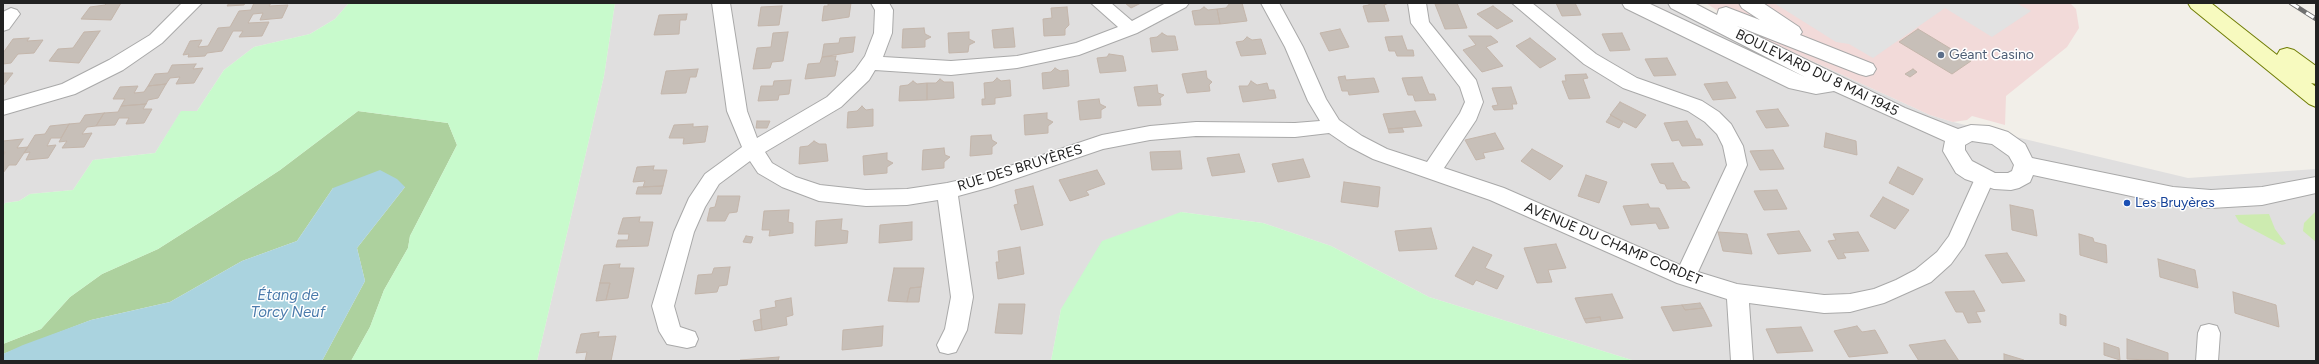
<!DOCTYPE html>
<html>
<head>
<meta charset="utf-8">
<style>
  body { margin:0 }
  #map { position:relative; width:2319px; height:364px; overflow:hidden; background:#f2efe9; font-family:Figtree,sans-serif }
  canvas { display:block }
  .frame { position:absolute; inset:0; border:4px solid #222; pointer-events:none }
</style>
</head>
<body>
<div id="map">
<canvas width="2319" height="364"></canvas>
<div class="frame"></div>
</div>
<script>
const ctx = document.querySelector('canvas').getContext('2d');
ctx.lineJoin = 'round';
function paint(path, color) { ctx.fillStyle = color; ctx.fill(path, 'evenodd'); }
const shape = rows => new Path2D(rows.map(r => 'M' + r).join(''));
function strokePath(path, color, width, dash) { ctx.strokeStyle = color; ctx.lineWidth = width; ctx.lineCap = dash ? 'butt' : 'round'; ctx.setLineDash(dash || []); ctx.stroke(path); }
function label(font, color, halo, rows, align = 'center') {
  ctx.font = font + ' Figtree,sans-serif'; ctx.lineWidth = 3; ctx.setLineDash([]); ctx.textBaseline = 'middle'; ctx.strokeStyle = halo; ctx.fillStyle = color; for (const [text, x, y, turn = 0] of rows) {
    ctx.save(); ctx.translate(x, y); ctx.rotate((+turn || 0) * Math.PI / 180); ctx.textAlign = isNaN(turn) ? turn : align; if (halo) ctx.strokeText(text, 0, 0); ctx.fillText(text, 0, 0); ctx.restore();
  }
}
const residential = shape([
  [3,3,349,3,335,19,310,34,254,47,224,70,197,111,181,112,155,153,93,160,73,190,30,194,19,201,5,203,3,207],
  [615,3,1692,3,1751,33,1930,115,1953,122,2188,178,2316,169,2316,361,1635,361,1429,297,1331,246,1263,223,1181,212,1061,309,1051,361,537,361,604,76]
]);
const commercial = shape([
  [1706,3,2070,3,2076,9,2079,28,2067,47,2006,96,2005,125,1972,116,1967,120,1953,122,1930,115,1751,33]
]);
const grass = shape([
  [2316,211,2316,242,2303,231,2304,223],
  [2269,214,2275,229,2286,244,2282,245,2239,222,2235,215]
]);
const forest = shape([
  [358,111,448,123,457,145,410,236,408,248,384,290,370,327,351,361,322,361,365,281,357,248,405,187,333,188,297,241,242,261,170,302,91,320,3,354,3,344,41,329,70,297,102,274,158,249,213,214,280,170]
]);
const park = shape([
  [349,3,615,3,604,76,537,361,351,361,370,327,384,290,408,248,410,236,457,145,448,123,358,111,280,170,213,214,158,249,102,274,70,297,41,329,3,344,3,207,5,203,19,201,30,194,73,190,93,160,155,153,181,111,197,111,224,70,254,47,310,34,335,19],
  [1181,212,1263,223,1331,246,1429,297,1635,361,1051,361,1061,309,1102,241]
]);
const parking = shape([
  [1774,3,2016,3,2031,11,1992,37,1945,8,1873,58,1849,44,1836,42]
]);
const water = shape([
  [380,170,397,179,405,187,357,248,365,281,322,361,3,361,3,354,23,345,91,320,170,302,242,261,297,241,333,188]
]);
const building = shape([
  [107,3,121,3,111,20,81,19,90,7,105,5,107,3],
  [229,3,245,3,244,5,227,6,229,3],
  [254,3,271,3,269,6,288,5,282,18,260,20,263,13,253,14,248,23,269,22,262,36,239,37,243,31,233,31,222,51,207,53,205,56,188,57,189,54,183,55,190,41,202,40,198,47,208,46,218,28,230,27,239,11,251,10,254,3],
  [828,3,851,3,849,17,822,21,824,6,828,6,828,3],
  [1125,3,1141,3,1131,8,1125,3],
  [1230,3,1242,3,1247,21,1220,24,1217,9,1226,8,1230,3],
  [1369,3,1389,3,1384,5,1389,21,1368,22,1363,6,1369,5,1369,3],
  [1457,3,1467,28,1445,29,1435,4,1457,3],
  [1556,3,1575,3,1581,15,1562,16,1556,3],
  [782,6,779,25,758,26,761,7,782,6],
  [1493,6,1513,21,1497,29,1477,14,1493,6],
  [1067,7,1069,25,1065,29,1065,35,1044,36,1043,19,1052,18,1051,8,1067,7],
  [1204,7,1208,10,1217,9,1220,24,1195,25,1192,11,1200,10,1204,7],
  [687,14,686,20,680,20,679,34,654,35,659,15,687,14],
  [924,28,925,34,931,37,925,40,925,47,902,48,903,29,924,28],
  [1013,28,1015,47,994,48,992,30,1013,28],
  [1340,29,1349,47,1329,51,1320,33,1340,29],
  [1918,29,1928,35,1971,61,1952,74,1899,42,1918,29],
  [100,31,79,63,49,61,58,49,73,48,84,32,100,31],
  [788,32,783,61,772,62,770,68,753,69,757,48,771,47,773,33,788,32],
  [969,32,969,39,975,42,969,45,968,52,949,53,948,33,969,32],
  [1162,33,1167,36,1175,36,1178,50,1152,52,1150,38,1157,37,1162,33],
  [1622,33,1630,50,1610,51,1602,34,1622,33],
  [1402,36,1407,50,1413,50,1414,56,1397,56,1395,51,1389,51,1385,37,1402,36],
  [1469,36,1491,36,1498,42,1486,47,1503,66,1482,72,1463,50,1476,45,1469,36],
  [855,37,853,52,822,57,824,44,839,43,840,38,855,37],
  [1247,37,1252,40,1261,39,1266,54,1241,56,1236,42,1243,41,1247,37],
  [29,38,27,41,43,40,34,53,18,54,11,63,3,64,3,53,13,39,29,38],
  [1530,38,1556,59,1540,68,1516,46,1530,38],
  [1109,54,1123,56,1126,71,1100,73,1097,58,1107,57,1109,54],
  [836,56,835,61,838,61,835,76,805,79,808,64,820,63,822,57,836,56],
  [1667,58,1676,75,1654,76,1645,59,1667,58],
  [196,64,193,69,203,68,194,83,176,84,180,77,170,78,166,84,148,86,155,74,168,73,172,65,196,64],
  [1055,68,1060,71,1068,70,1069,86,1043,89,1042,73,1051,72,1055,68],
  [698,69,696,77,690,77,686,93,661,94,666,71,698,69],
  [1913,69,1917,72,1910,77,1905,74,1913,69],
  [1206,71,1207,78,1212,82,1209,85,1210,91,1187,93,1182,74,1206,71],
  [3,73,13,73,3,86,3,73],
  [1586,74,1588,78,1583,79,1590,98,1569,99,1562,81,1566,81,1565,75,1586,74],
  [1345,76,1346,80,1374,78,1379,92,1349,95,1348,91,1342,91,1338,77,1345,76],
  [1422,77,1429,94,1434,94,1436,100,1415,101,1413,95,1408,95,1402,78,1422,77],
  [997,78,1001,81,1010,80,1011,96,995,98,995,104,982,105,982,99,985,99,984,83,993,82,997,78],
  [940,79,944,82,953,82,954,98,927,100,927,83,936,83,940,79],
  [791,80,789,94,779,95,778,100,758,101,761,86,773,86,774,81,791,80],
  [913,81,917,84,927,83,927,100,899,101,900,86,908,85,913,81],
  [1251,81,1257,85,1267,83,1269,90,1274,90,1276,98,1243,102,1239,86,1248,86,1251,81],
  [1727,82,1736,98,1713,100,1704,84,1727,82],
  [166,84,158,98,148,100,146,104,121,106,125,99,113,99,120,87,138,86,134,93,144,92,148,86,166,84],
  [1157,85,1158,93,1164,95,1160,98,1161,105,1138,106,1134,87,1157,85],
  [1511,87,1517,104,1512,104,1513,109,1494,110,1492,106,1498,105,1492,88,1511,87],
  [1099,99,1100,104,1106,107,1101,110,1101,118,1080,120,1078,101,1099,99],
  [1620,102,1646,115,1636,128,1610,115,1620,102],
  [146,104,143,109,152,109,144,123,126,124,129,118,119,118,115,125,96,126,104,113,118,112,121,106,146,104],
  [862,106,866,110,873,109,873,126,847,128,848,112,857,111,862,106],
  [1778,109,1789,126,1766,128,1756,111,1778,109],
  [1415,111,1422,126,1388,129,1383,114,1415,111],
  [104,113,96,126,87,127,82,134,92,133,84,147,62,148,67,141,59,142,69,124,80,123,85,115,104,113],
  [1047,113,1047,119,1053,122,1048,126,1048,133,1025,135,1024,115,1047,113],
  [1611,115,1623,122,1619,128,1606,122,1611,115],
  [757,121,770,121,767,128,756,128,757,121],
  [1687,121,1696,139,1700,139,1703,145,1682,146,1679,140,1672,141,1664,123,1687,121],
  [69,124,61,138,51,138,47,146,56,145,48,158,26,160,30,152,24,153,35,135,45,134,50,126,69,124],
  [693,124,693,127,708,126,705,142,683,144,684,138,669,138,674,125,693,124],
  [1402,128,1404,132,1389,133,1388,129,1402,128],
  [1495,133,1504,149,1483,153,1485,158,1476,160,1465,140,1495,133],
  [1826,133,1856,141,1857,155,1824,147,1826,133],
  [991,135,992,140,997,143,992,147,992,154,970,156,971,136,991,135],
  [23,139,17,148,28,147,16,165,9,165,3,173,3,156,5,152,3,152,3,141,23,139],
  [814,141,819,144,826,144,828,161,799,164,800,147,808,146,814,141],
  [944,148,945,155,950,157,944,162,944,168,922,170,923,150,944,148],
  [1532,149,1563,166,1550,180,1521,161,1532,149],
  [1773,150,1784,169,1760,170,1750,151,1773,150],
  [1180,151,1182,169,1152,170,1150,152,1180,151],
  [887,153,887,160,893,163,887,167,887,173,864,175,863,156,887,153],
  [1239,154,1245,172,1212,176,1207,158,1239,154],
  [1303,159,1310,177,1278,182,1272,164,1303,159],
  [1673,163,1682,181,1686,182,1690,188,1667,189,1665,184,1660,183,1651,164,1673,163],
  [654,166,653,170,667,170,663,186,643,187,645,181,633,182,637,167,654,166],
  [1898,167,1923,179,1913,195,1889,183,1898,167],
  [1097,170,1105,184,1086,191,1089,195,1070,201,1059,180,1097,170],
  [1586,175,1607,182,1599,203,1578,196,1586,175],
  [1344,182,1380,187,1378,207,1341,202,1344,182],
  [663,186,661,194,636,194,638,187,663,186],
  [1033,186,1043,225,1021,230,1014,205,1018,204,1015,190,1033,186],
  [1777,190,1787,209,1764,210,1754,191,1777,190],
  [718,196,740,196,737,212,729,213,725,221,707,221,710,208,715,207,718,196],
  [1883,197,1909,210,1895,229,1870,216,1883,197],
  [1648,204,1650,208,1659,208,1669,228,1659,229,1656,223,1631,225,1623,206,1648,204],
  [2010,205,2033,210,2037,236,2012,230,2010,205],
  [789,210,788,222,793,223,793,233,769,236,770,230,762,230,764,211,789,210],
  [640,217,639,222,653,222,648,246,616,247,618,240,628,240,629,234,618,234,623,218,640,217],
  [842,219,841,230,848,231,847,243,815,246,816,221,842,219],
  [912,222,912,240,879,243,880,225,912,222],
  [1431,228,1437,249,1399,251,1395,231,1431,228],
  [1799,231,1811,251,1778,254,1767,234,1799,231],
  [1718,232,1747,234,1752,254,1723,251,1718,232],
  [1858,232,1869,251,1843,253,1846,258,1838,259,1828,241,1836,240,1833,234,1858,232],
  [2079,234,2093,238,2094,242,2106,245,2107,263,2080,255,2079,234],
  [746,236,753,237,751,243,743,242,746,236],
  [1556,244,1566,268,1548,270,1552,282,1537,283,1524,248,1556,244],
  [1020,247,1024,274,998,279,996,262,999,262,998,251,1020,247],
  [1473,247,1492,255,1485,268,1504,276,1497,289,1476,280,1473,285,1455,276,1473,247],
  [2007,253,2025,281,2002,283,1985,255,2007,253],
  [2158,259,2195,270,2198,288,2160,277,2158,259],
  [620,264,619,268,634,268,628,298,606,300,610,283,600,283,604,265,620,264],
  [730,267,727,285,719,286,717,292,695,294,698,275,712,274,714,268,730,267],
  [894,268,924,268,921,287,910,288,907,302,888,301,894,268],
  [600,283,610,283,606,300,596,301,600,283],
  [921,287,919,302,907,302,910,288,921,287],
  [1974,291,1985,311,1976,312,1981,322,1968,323,1963,312,1956,312,1945,292,1974,291],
  [2233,292,2276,305,2279,327,2235,313,2233,292],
  [1612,294,1623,318,1601,321,1600,317,1584,319,1575,298,1612,294],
  [791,298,793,315,786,317,787,325,762,330,760,310,776,307,775,301,791,298],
  [1700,303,1703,308,1685,310,1682,305,1700,303],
  [999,304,1025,304,1022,334,995,333,999,304],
  [1682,305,1685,310,1703,308,1712,326,1673,331,1661,307,1682,305],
  [2060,314,2066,316,2066,326,2060,324,2060,314],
  [1600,317,1601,321,1586,323,1584,319,1600,317],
  [761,319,762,330,755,331,753,321,761,319],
  [883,326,882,346,842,350,843,330,883,326],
  [1857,326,1862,332,1875,330,1888,353,1849,357,1834,331,1857,326],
  [1801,327,1813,351,1777,353,1766,329,1801,327],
  [599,332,598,337,616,336,611,361,585,361,587,352,576,353,581,334,599,332],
  [2127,339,2168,353,2168,361,2127,359,2127,339],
  [1945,340,1959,361,1919,361,1909,345,1945,340],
  [2104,343,2119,348,2120,360,2104,355,2104,343],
  [2004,354,2024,360,2024,361,2004,361,2004,354],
  [779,357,778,361,740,361,740,360,779,357]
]);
const minor = shape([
  [182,3,202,3,162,43,123,70,75,94,3,115,3,101,62,84,109,60,150,35,182,3],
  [712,3,730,3,747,111,757,138,827,97,855,70,865,56,874,33,875,10,871,3,889,3,893,10,892,33,883,57,951,61,1017,56,1076,43,1118,27,1091,3,1111,3,1132,21,1166,3,1189,3,1186,7,1137,33,1079,55,1017,68,951,75,875,70,869,80,841,107,765,152,772,163,796,177,820,185,866,190,907,189,947,183,983,175,1102,135,1150,126,1196,122,1295,123,1320,121,1308,101,1285,47,1261,3,1279,3,1303,47,1326,99,1339,120,1362,136,1387,149,1427,162,1460,113,1465,102,1460,87,1411,23,1408,3,1426,3,1429,22,1476,80,1483,102,1476,120,1444,168,1504,188,1680,265,1727,165,1723,146,1717,134,1705,122,1688,111,1623,88,1584,64,1512,3,1532,3,1596,54,1637,78,1702,101,1719,112,1731,124,1743,146,1747,165,1698,272,1737,284,1824,295,1850,294,1874,289,1896,280,1915,270,1937,252,1949,236,1977,174,1984,171,1991,174,1994,179,1964,246,1951,264,1931,282,1884,303,1850,312,1824,313,1749,303,1753,361,1731,361,1727,299,1677,283,1490,200,1373,159,1348,146,1329,133,1295,137,1196,136,1150,140,1103,149,991,187,958,196,973,297,967,330,956,352,948,354,940,352,937,345,945,329,951,297,938,200,907,205,866,206,819,201,782,187,758,173,750,161,719,184,705,207,694,232,674,306,680,327,695,332,698,339,695,346,687,348,667,344,659,331,652,306,674,232,689,198,705,174,742,147,727,111,712,3],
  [11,8,17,10,20,14,9,29,3,31,3,12,11,8],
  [2209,324,2217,326,2220,333,2218,361,2196,361,2198,333,2201,326,2209,324]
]);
const tertiary = shape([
  [1622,3,1648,3,1805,77,1671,8,1668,3,1694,3,1717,15,1719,9,1726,7,1760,20,1742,8,1739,3,1763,3,1799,27,1802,32,1800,35,1873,64,1876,69,1873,74,1866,76,1859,74,1737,26,1905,108,1958,129,1971,125,1989,126,2008,132,2025,144,2032,158,2173,187,2211,190,2262,187,2316,177,2316,193,2262,205,2211,208,2173,205,2033,175,2030,182,2019,188,2011,190,1994,189,1965,179,1956,173,1943,151,1945,141,1834,91,1816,94,1789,88,1625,8,1622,3],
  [1972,141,1992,144,2009,156,2014,165,2012,171,2008,173,1995,173,1972,161,1965,150,1965,145,1972,141]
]);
const secondary = shape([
  [2188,3,2211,3,2277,55,2280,50,2287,48,2294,50,2316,66,2316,84,2311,83,2316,87,2316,107,2309,104,2191,8,2188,3]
]);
const rail = shape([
  [2291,3,2316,19]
]);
const markers = [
  [1941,55,4,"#5c6f8a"],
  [2127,203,4,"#1a4fb4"]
];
const serviceNames = [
  ["Géant Casino",1949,55]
];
const streetNames = [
  ["BOULEVARD DU 8 MAI 1945",1817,73,26],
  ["RUE DES BRUYÈRES",1020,168,-17],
  ["AVENUE DU CHAMP CORDET",1613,244,23]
];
const transitNames = [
  ["Les Bruyères",2135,203]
];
const waterNames = [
  ["Étang de",288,296],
  ["Torcy Neuf",288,313]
];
paint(residential, '#e0dfdf');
paint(commercial, '#f2dad9');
paint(grass, '#cdebb0');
paint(forest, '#add19e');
paint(park, '#c8facc');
paint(parking, '#e2e2e2');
paint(water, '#aad3df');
paint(building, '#c7bfb8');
strokePath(building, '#c4b6ab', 1);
strokePath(minor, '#a9a9a9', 2);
strokePath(tertiary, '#a9a9a9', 2);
strokePath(secondary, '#707d05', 2);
paint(minor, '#fff');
paint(tertiary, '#fff');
paint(secondary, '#f7fabf');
strokePath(rail, '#707070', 4.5);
strokePath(rail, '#fff', 3, [9]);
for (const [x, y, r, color] of markers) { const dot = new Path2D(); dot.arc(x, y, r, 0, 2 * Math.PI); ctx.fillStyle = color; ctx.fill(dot); strokePath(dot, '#fff', 1.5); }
label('14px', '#4e5e75', '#fff', serviceNames, 'left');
label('14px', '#222', '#fff', streetNames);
label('14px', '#164399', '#fff', transitNames, 'left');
label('italic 15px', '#4a7aab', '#fff', waterNames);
</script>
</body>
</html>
